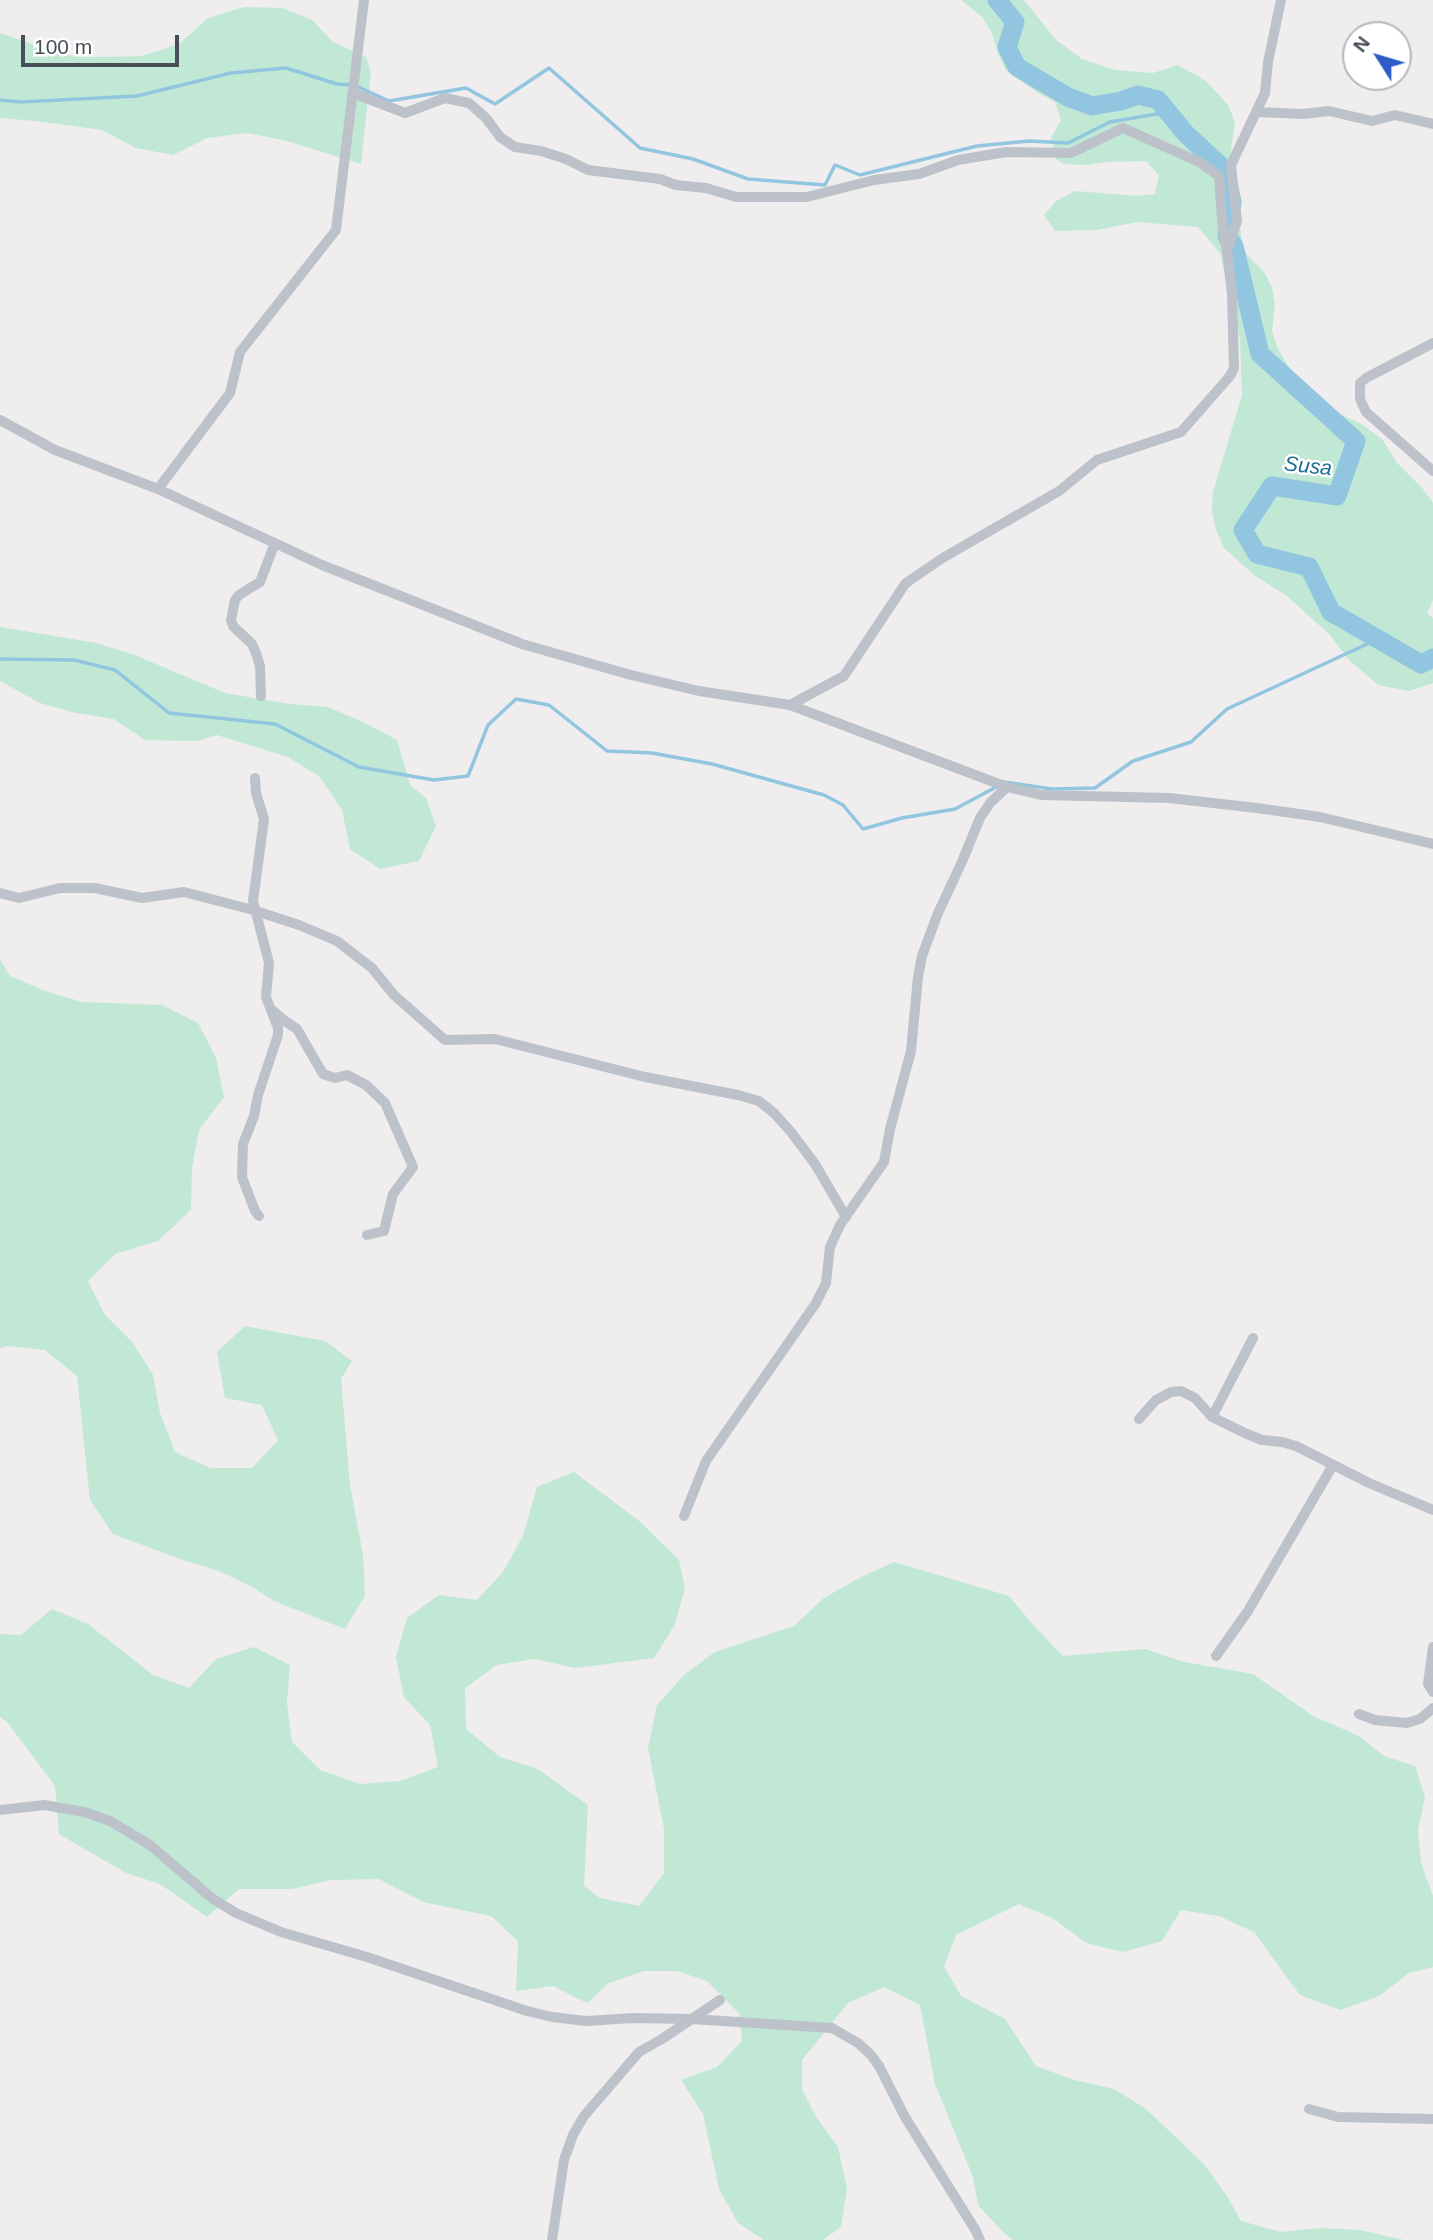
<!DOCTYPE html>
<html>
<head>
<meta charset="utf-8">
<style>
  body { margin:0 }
  #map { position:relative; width:1433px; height:2240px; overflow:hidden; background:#efeded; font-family:Helvetica,sans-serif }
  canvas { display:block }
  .north { position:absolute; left:1342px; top:21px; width:70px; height:70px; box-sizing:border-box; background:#fff; border:2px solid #b6b8bc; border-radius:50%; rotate:307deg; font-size:19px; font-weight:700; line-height:28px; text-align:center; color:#484e58 }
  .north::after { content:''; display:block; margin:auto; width:24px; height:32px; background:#2f5dc7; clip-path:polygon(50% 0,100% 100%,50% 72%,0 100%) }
  .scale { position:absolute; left:21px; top:35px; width:158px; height:32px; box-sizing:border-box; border:4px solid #484e58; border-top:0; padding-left:9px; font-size:21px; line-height:24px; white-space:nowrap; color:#484e58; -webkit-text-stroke:5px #fff; paint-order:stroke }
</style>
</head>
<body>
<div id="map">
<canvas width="1433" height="2240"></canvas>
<div class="north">N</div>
<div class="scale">100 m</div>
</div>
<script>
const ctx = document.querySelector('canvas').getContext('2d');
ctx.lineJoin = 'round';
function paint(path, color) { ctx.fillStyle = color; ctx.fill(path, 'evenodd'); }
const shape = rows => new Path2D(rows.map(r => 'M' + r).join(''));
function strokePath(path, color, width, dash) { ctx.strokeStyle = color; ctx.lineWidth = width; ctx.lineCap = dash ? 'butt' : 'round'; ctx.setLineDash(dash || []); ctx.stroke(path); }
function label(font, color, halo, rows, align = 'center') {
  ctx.font = font + ' Helvetica,sans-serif'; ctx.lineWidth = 5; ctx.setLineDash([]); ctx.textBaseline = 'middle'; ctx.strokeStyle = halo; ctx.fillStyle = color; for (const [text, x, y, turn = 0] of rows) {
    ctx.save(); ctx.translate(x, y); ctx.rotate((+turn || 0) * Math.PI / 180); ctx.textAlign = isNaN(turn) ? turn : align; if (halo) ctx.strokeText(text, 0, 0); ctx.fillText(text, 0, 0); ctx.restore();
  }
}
const green = shape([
  [961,0,1024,0,1056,40,1082,59,1115,70,1153,73,1178,65,1206,81,1228,105,1235,122,1231,149,1235,171,1242,247,1246,254,1264,272,1272,288,1275,305,1272,331,1277,347,1294,376,1306,388,1338,413,1361,424,1382,439,1398,464,1423,489,1433,503,1433,600,1427,614,1433,618,1433,683,1409,691,1378,685,1349,660,1330,635,1287,596,1254,575,1224,548,1216,530,1212,511,1213,492,1242,395,1240,339,1220,253,1198,227,1138,222,1096,230,1055,231,1044,215,1056,201,1075,191,1137,196,1155,194,1159,175,1146,161,1106,162,1087,165,1064,164,1056,159,1051,138,1061,120,1055,102,1038,93,1006,70,998,54,992,33,982,17],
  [244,7,283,8,312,20,333,42,366,57,371,72,361,164,287,141,248,133,207,138,173,155,136,148,102,130,36,121,0,118,0,33,65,55,103,57,142,56,179,44,208,18],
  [0,627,96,643,132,654,225,693,290,704,328,707,363,722,397,740,410,785,426,798,436,826,419,861,380,869,350,849,342,810,320,777,288,757,217,735,197,741,145,740,114,719,76,713,40,703,0,681],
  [0,959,10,976,45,991,82,1002,162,1005,198,1023,216,1058,224,1097,199,1130,192,1168,191,1210,158,1241,115,1254,88,1281,105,1315,133,1343,153,1375,160,1413,175,1452,210,1468,252,1468,278,1440,262,1405,225,1398,217,1352,245,1326,325,1341,352,1361,341,1379,350,1485,363,1555,365,1596,345,1629,274,1601,252,1587,219,1571,183,1560,113,1534,90,1500,77,1376,45,1350,8,1346,0,1348],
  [574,1472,638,1520,679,1560,685,1589,674,1626,654,1658,576,1668,534,1659,497,1665,465,1688,466,1729,500,1757,538,1769,588,1805,584,1886,600,1898,639,1906,664,1873,664,1829,648,1748,657,1705,684,1675,715,1652,794,1626,824,1598,857,1579,894,1562,1009,1596,1035,1627,1063,1656,1145,1649,1184,1662,1253,1674,1313,1716,1359,1736,1384,1756,1415,1766,1425,1797,1418,1830,1421,1863,1433,1896,1433,1967,1409,1973,1379,1996,1341,2010,1300,1995,1254,1932,1219,1916,1181,1910,1162,1941,1123,1952,1086,1943,1054,1919,1019,1904,956,1935,944,1966,961,1996,1005,2019,1036,2066,1074,2080,1114,2089,1146,2109,1204,2164,1227,2196,1241,2221,1281,2232,1320,2228,1360,2230,1404,2240,1013,2240,1005,2234,978,2205,973,2177,935,2084,920,2005,884,1987,848,2003,802,2060,802,2089,815,2115,838,2147,847,2188,841,2227,823,2240,764,2240,738,2223,719,2189,703,2114,681,2080,717,2067,742,2041,739,2013,707,1981,677,1971,644,1971,609,1983,587,2003,553,1986,516,1991,518,1941,491,1916,423,1902,379,1879,330,1880,292,1889,239,1889,207,1917,160,1884,126,1873,59,1834,55,1786,7,1722,0,1717,0,1634,21,1635,52,1609,88,1624,153,1675,189,1688,216,1659,254,1647,290,1665,287,1703,292,1742,320,1770,360,1784,400,1781,438,1767,430,1725,404,1697,396,1657,407,1618,439,1595,477,1600,503,1572,523,1536,537,1487]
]);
const stream = shape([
  [0,100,21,102,137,96,231,73,286,68,337,84,354,85,389,101,466,88,495,104,549,68,640,148,693,159,748,179,825,185,835,165,860,175,977,146,1029,141,1068,143,1110,122,1168,112],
  [0,659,74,660,115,670,169,713,275,724,359,767,434,780,468,776,488,725,516,699,549,705,607,751,652,753,712,764,824,795,843,805,863,829,902,818,955,809,998,786],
  [1004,782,1052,789,1095,788,1133,761,1191,742,1227,709,1378,639]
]);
const river = shape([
  [997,0,1015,22,1007,47,1017,67,1068,97,1092,106,1121,101,1138,95,1158,100,1186,134,1225,170,1232,202,1227,236,1234,246,1260,354,1356,441,1337,496,1272,486,1243,530,1257,554,1309,567,1331,612,1421,664,1433,658]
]);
const street = shape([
  [353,93,405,113,445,98,469,103,486,118,500,137,515,147,541,151,566,159,588,170,660,179,676,185,706,188,736,197,807,197,874,180,919,174,958,160,1006,152,1071,153,1123,128,1199,162,1219,176,1223,233,1227,250,1232,295,1234,368,1230,376,1181,432,1097,460,1059,491,941,559,909,581,905,584,844,676,790,705],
  [1257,112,1303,114,1329,111,1372,121,1395,115,1433,124],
  [1227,250,1237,221,1231,165,1265,93,1268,62,1281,0],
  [1433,343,1366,378,1360,383,1360,399,1366,412,1433,471],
  [0,420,55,450,158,489,322,565,522,644,631,675,699,691,790,705,1007,787,1041,795,1169,798,1257,808,1320,817,1433,844],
  [158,489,230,393,240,352,336,230,364,0],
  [261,696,260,666,256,653,252,644,233,626,231,620,235,600,239,595,260,582,275,543],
  [255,778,256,793,264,819,253,901,269,963,266,997,278,1028,278,1035,258,1095,254,1116,243,1144,242,1177,255,1211,259,1216],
  [0,893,19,898,60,888,95,888,142,898,184,892,253,910,299,925,337,941,372,968,394,995,445,1040,495,1039,645,1077,738,1095,759,1101,774,1113,791,1132,815,1164,846,1217],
  [271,1009,285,1021,297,1029,323,1074,335,1078,347,1075,366,1085,385,1103,413,1167,393,1194,384,1231,367,1235],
  [1212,1417,1253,1338],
  [1139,1419,1156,1400,1171,1392,1181,1391,1195,1398,1212,1417,1247,1434,1262,1440,1282,1442,1296,1446,1369,1483,1433,1510],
  [684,1516,706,1461,816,1303,826,1283,830,1247,840,1225,884,1162,890,1129,911,1051,918,977,922,956,938,913,961,864,980,818,990,803,1007,787],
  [1433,1647,1428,1684,1433,1692],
  [1216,1656,1248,1611,1333,1465],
  [1359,1714,1375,1720,1407,1723,1420,1719,1433,1708],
  [0,1810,44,1805,84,1812,110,1821,150,1845,213,1899,236,1913,281,1932,367,1957,527,2011,552,2017,586,2021,633,2018,691,2019,832,2028,858,2043,871,2055,879,2066,905,2117,976,2231,980,2240],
  [1309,2109,1338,2117,1433,2119],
  [552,2240,564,2160,573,2135,584,2116,639,2052,662,2039,720,2000]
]);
const waterNames = [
  ["Susa",1308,467,6]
];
paint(green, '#c0e8d5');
strokePath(stream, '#92c6e0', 3.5);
strokePath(river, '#92c6e0', 19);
strokePath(street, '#bdc2ca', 10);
label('italic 21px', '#1e6c95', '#fff', waterNames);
</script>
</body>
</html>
